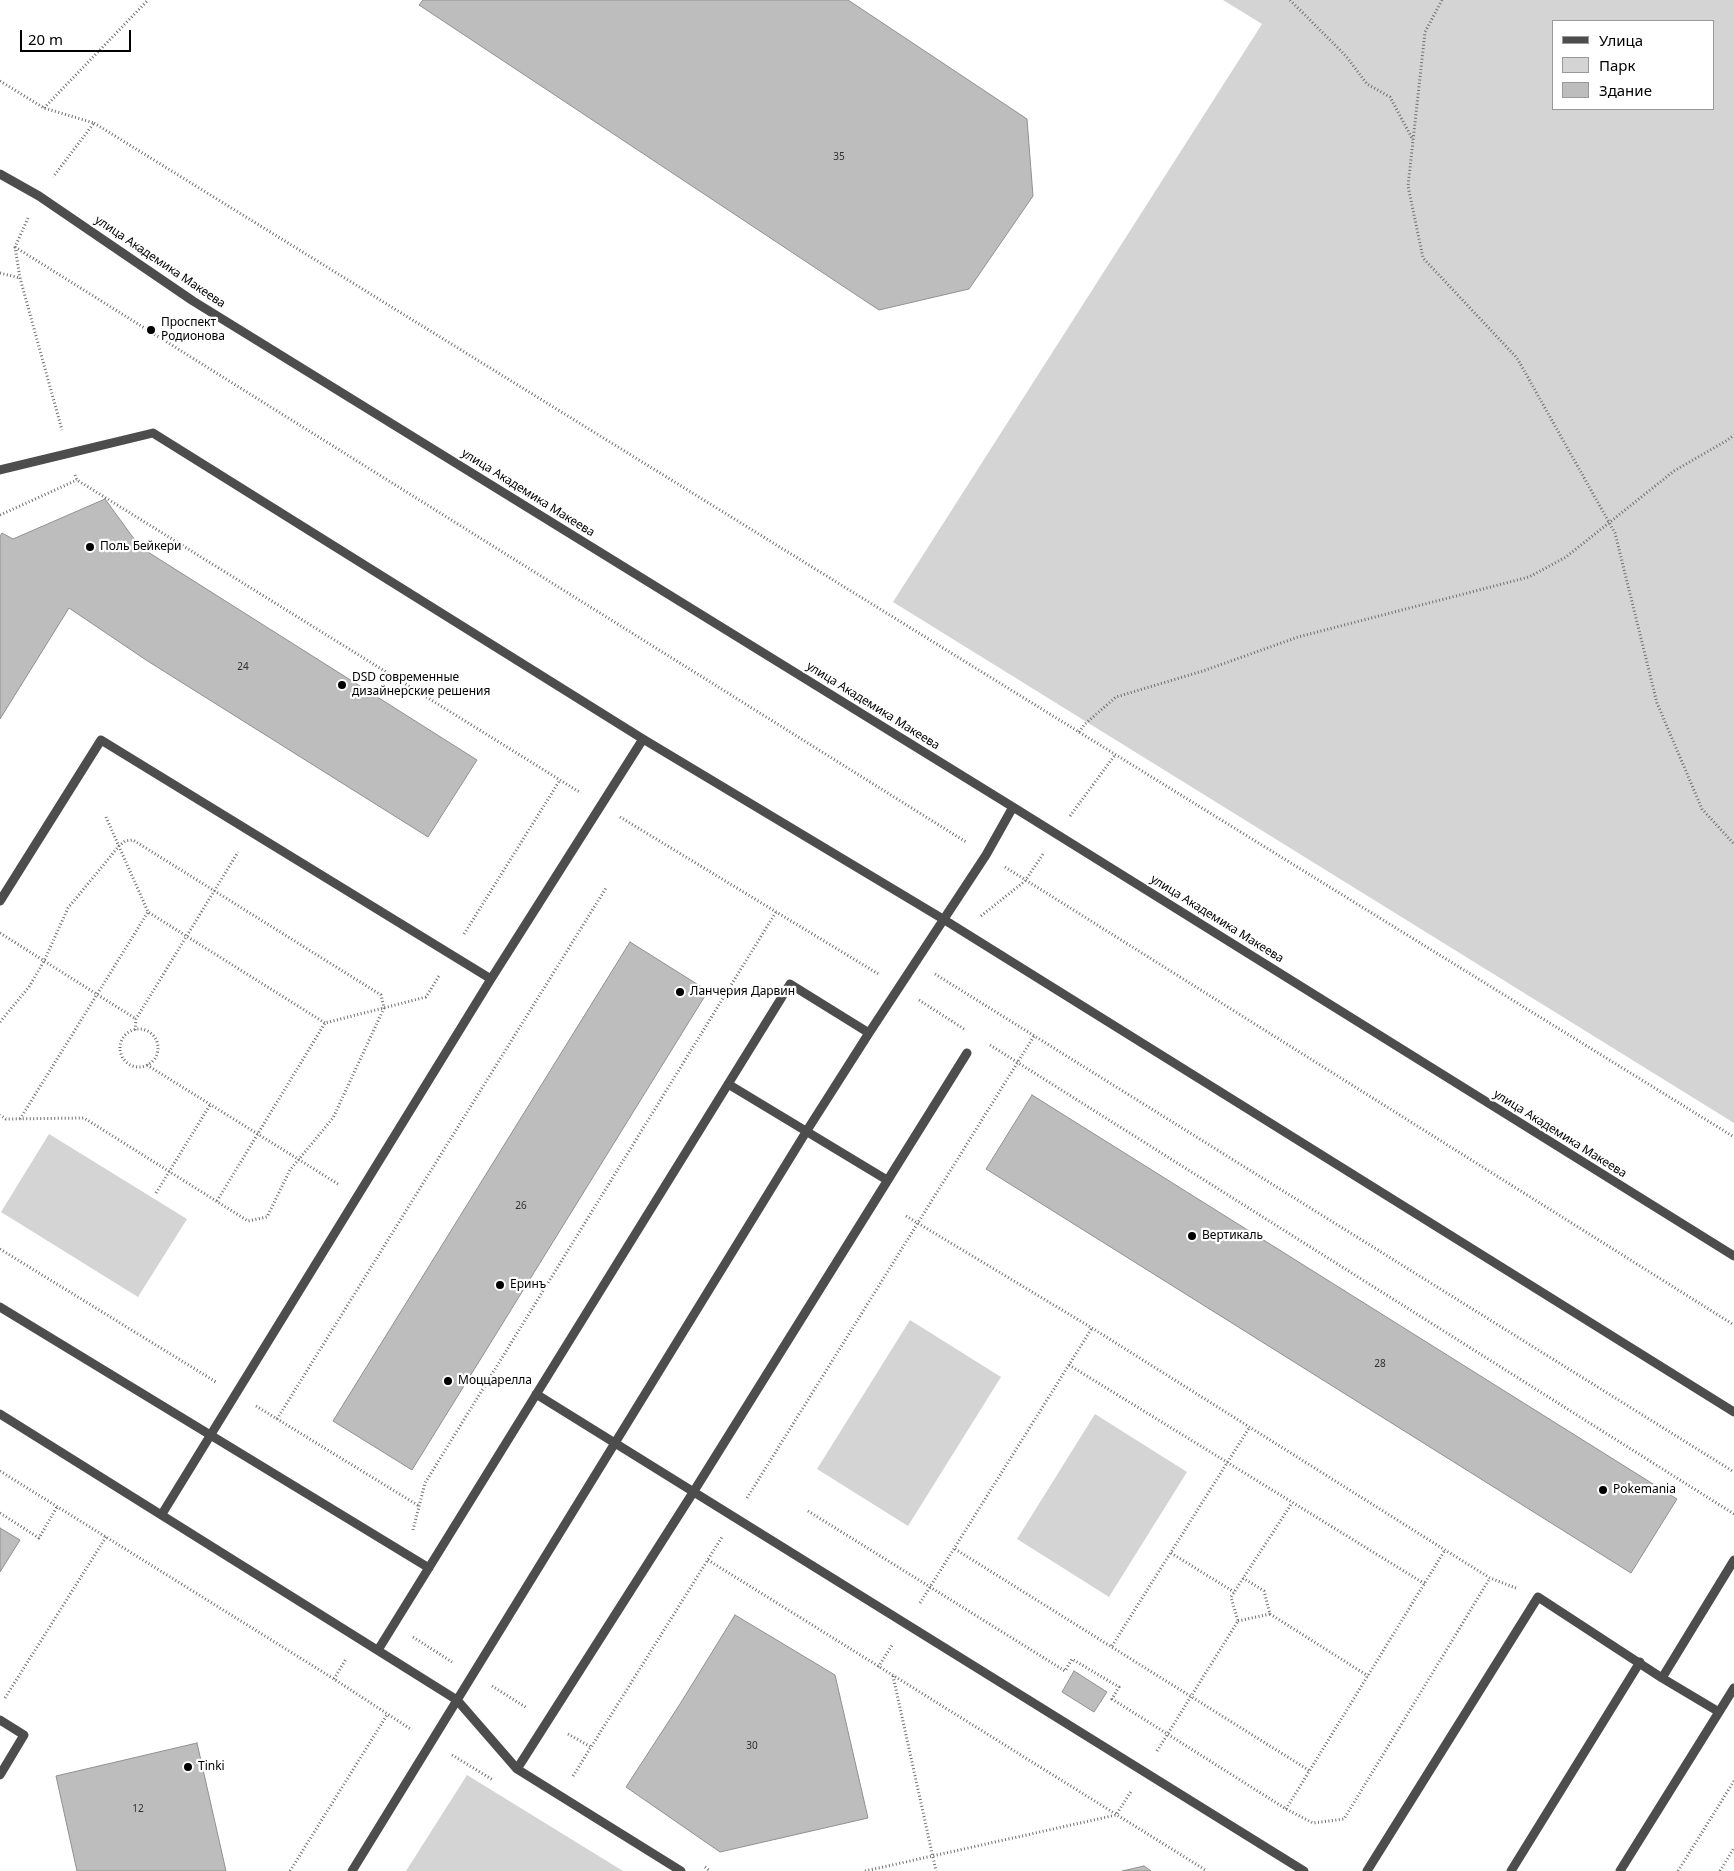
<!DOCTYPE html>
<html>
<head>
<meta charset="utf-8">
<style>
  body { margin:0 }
  #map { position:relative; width:1734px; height:1871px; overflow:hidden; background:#fff; font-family:"Noto Sans",sans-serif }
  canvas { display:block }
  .legend { position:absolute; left:1552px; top:20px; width:162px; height:90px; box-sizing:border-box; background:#fff; border:1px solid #999; margin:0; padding:6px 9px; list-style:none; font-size:15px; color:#000 }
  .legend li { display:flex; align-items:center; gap:10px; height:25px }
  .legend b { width:25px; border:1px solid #999 }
  .scale { position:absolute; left:20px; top:30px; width:111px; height:22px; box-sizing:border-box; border:2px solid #000; border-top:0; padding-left:6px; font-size:15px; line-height:18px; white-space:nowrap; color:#000; -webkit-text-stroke:4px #fff; paint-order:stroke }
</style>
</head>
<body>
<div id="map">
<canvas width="1734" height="1871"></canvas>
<ul class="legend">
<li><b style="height:6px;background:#4d4d4d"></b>Улица</li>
<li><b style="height:14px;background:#d4d4d4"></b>Парк</li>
<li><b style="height:14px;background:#bdbdbd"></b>Здание</li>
</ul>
<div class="scale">20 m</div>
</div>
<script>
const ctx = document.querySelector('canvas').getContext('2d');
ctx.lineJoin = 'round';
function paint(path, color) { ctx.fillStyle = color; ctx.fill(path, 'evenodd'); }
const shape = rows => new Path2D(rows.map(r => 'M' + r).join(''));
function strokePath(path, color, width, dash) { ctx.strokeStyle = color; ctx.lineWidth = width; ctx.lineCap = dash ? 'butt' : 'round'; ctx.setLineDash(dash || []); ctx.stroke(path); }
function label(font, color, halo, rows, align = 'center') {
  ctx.font = font + ' "Noto Sans",sans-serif'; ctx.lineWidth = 4.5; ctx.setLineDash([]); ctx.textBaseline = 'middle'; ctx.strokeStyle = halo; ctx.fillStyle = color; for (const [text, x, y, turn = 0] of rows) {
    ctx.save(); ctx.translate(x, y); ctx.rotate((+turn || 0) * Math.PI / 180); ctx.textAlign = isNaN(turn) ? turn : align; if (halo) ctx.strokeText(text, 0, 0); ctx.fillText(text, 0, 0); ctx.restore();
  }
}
const green = shape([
  [1223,0,1734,0,1734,1123,893,602,1262,24],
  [1553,21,1713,21,1713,109,1553,109],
  [49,1134,187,1219,138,1297,1,1212],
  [910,1320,1001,1377,908,1526,817,1469],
  [1095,1414,1187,1472,1109,1597,1017,1539],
  [467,1775,623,1871,406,1871]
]);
const building = shape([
  [423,0,848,0,1027,119,1033,196,969,289,879,310,419,5,423,0],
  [105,499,140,547,477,760,428,837,146,660,69,608,0,719,0,536,2,533,13,539,105,499],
  [630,942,708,991,412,1470,333,1421,630,942],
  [1032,1095,1677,1499,1631,1573,986,1169,1032,1095],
  [0,1528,20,1540,0,1572,0,1528],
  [735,1615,835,1675,868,1818,720,1852,626,1787,680,1704,735,1615],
  [1074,1671,1107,1692,1094,1712,1062,1692,1074,1671],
  [197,1743,226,1871,77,1871,56,1776,197,1743],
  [1144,1866,1151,1871,1122,1871,1144,1866]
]);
const path = shape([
  [1290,0,1346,56,1367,84,1390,97,1413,140],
  [1442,0,1425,32,1408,186,1423,258,1517,358,1615,533,1657,703,1702,809,1734,844],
  [0,81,44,108,94,123,53,177],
  [44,108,148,0],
  [94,123,1734,1137],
  [28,218,15,247,20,278,62,430],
  [15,247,966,842],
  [0,273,20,278],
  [75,475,77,480,581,793],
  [0,515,77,480],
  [1079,732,1085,724,1116,697,1203,671,1298,637,1529,577,1566,557,1674,471,1726,441,1734,435],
  [1070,816,1115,755],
  [106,817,148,912,325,1023],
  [620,817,880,975],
  [1005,867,1734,1325],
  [981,916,1025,881,1043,854],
  [0,933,136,1019],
  [464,934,560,780],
  [935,974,1734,1472],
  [919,1000,964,1029],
  [0,1022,29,987,44,961,68,908,119,846,125,841,133,840,381,995,384,1008,333,1118,290,1170,267,1217,248,1221,84,1118,6,1119,0,1115],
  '120 1048a19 19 0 1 1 38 0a19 19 0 1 1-38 0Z',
  [135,1030,136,1019,238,852],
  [990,1045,1734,1514],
  [147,1065,338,1184],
  [20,1119,148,912],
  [156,1193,210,1105],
  [217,1201,325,1023,426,997,439,976],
  [906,1216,1092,1328,1445,1550,1490,1578,1516,1588],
  [0,1249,216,1382],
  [1069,1365,1425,1584],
  [256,1406,419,1506],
  [277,1419,606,888],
  [0,1471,334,1679,412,1730],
  [747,1498,1034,1036],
  [808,1511,1065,1671,1072,1659,1119,1687,1112,1699,1286,1809,1313,1823,1344,1819,1490,1578],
  [0,1513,39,1538,57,1507],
  [413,1530,425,1483,776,912],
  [955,1549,1310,1771],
  [1171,1553,1234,1592],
  [708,1560,1207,1871],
  [920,1603,1092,1328],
  [1270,1614,1368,1676],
  [1238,1621,1270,1614,1264,1591,1243,1578],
  [413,1637,452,1662],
  [1112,1646,1249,1428],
  [878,1667,893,1644],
  [893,1676,936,1871],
  [334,1679,346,1659],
  [492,1686,527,1708],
  [5,1698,106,1537],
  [568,1734,591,1747],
  [1157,1751,1238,1621,1231,1597,1292,1503],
  [452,1755,493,1780],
  [573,1776,722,1537],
  [1286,1809,1445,1550],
  [705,1867,710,1871],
  [290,1871,387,1715],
  [865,1871,1116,1815,1132,1790],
  [1678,1871,1734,1781],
  [1720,1871,1734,1848]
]);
const minor = shape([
  [0,174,39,196,193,301,1013,807,1734,1256],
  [0,470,153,433,643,739,943,919,1734,1412],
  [0,901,101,740,491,979],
  [728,1084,887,1180],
  [0,1307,429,1568],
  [536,1394,1304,1871],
  [0,1414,457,1700,517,1769,681,1871],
  [162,1514,491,979,643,739],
  [378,1650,790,984,869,1033],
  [1662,1678,1734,1560],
  [0,1720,24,1735,0,1775],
  [517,1769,694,1491,967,1053],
  [352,1871,806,1132,869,1033,986,855,1013,807],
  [1367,1871,1538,1597,1662,1678,1719,1712],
  [1511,1871,1640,1662],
  [1620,1871,1734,1688]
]);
const markers = [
  [151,330,5,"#000"],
  [90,547,5,"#000"],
  [342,685,5,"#000"],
  [680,992,5,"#000"],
  [1192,1236,5,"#000"],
  [500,1285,5,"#000"],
  [448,1381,5,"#000"],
  [1603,1490,5,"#000"],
  [188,1767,5,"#000"]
];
const numberNames = [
  ["35",839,157],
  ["24",243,667],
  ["26",521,1206],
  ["28",1380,1364],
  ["30",752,1746],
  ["12",138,1809]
];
const streetNames = [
  ["улица Академика Макеева",160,262,34],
  ["улица Академика Макеева",528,493,32],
  ["улица Академика Макеева",873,706,32],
  ["улица Академика Макеева",1217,919,32],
  ["улица Академика Макеева",1560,1134,32]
];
const poiNames = [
  ["Проспект",161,323],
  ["Родионова",161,337],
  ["Поль Бейкери",100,547],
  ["DSD современные",352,678],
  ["дизайнерские решения",352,692],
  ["Ланчерия Дарвин",690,992],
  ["Вертикаль",1202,1236],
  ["Еринъ",510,1285],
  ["Моццарелла",458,1381],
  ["Pokemania",1613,1490],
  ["Tinki",198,1767]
];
paint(green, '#d4d4d4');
paint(building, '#bdbdbd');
strokePath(building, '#919191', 1);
strokePath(path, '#6f6f6f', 3, [1, 2.5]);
strokePath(minor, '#4d4d4d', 9);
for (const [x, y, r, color] of markers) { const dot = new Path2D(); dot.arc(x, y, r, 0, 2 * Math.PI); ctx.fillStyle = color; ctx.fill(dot); strokePath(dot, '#fff', 2); }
label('10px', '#2f2f2f', null, numberNames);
label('12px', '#000', '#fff', streetNames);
label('12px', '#000', '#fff', poiNames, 'left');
</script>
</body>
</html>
